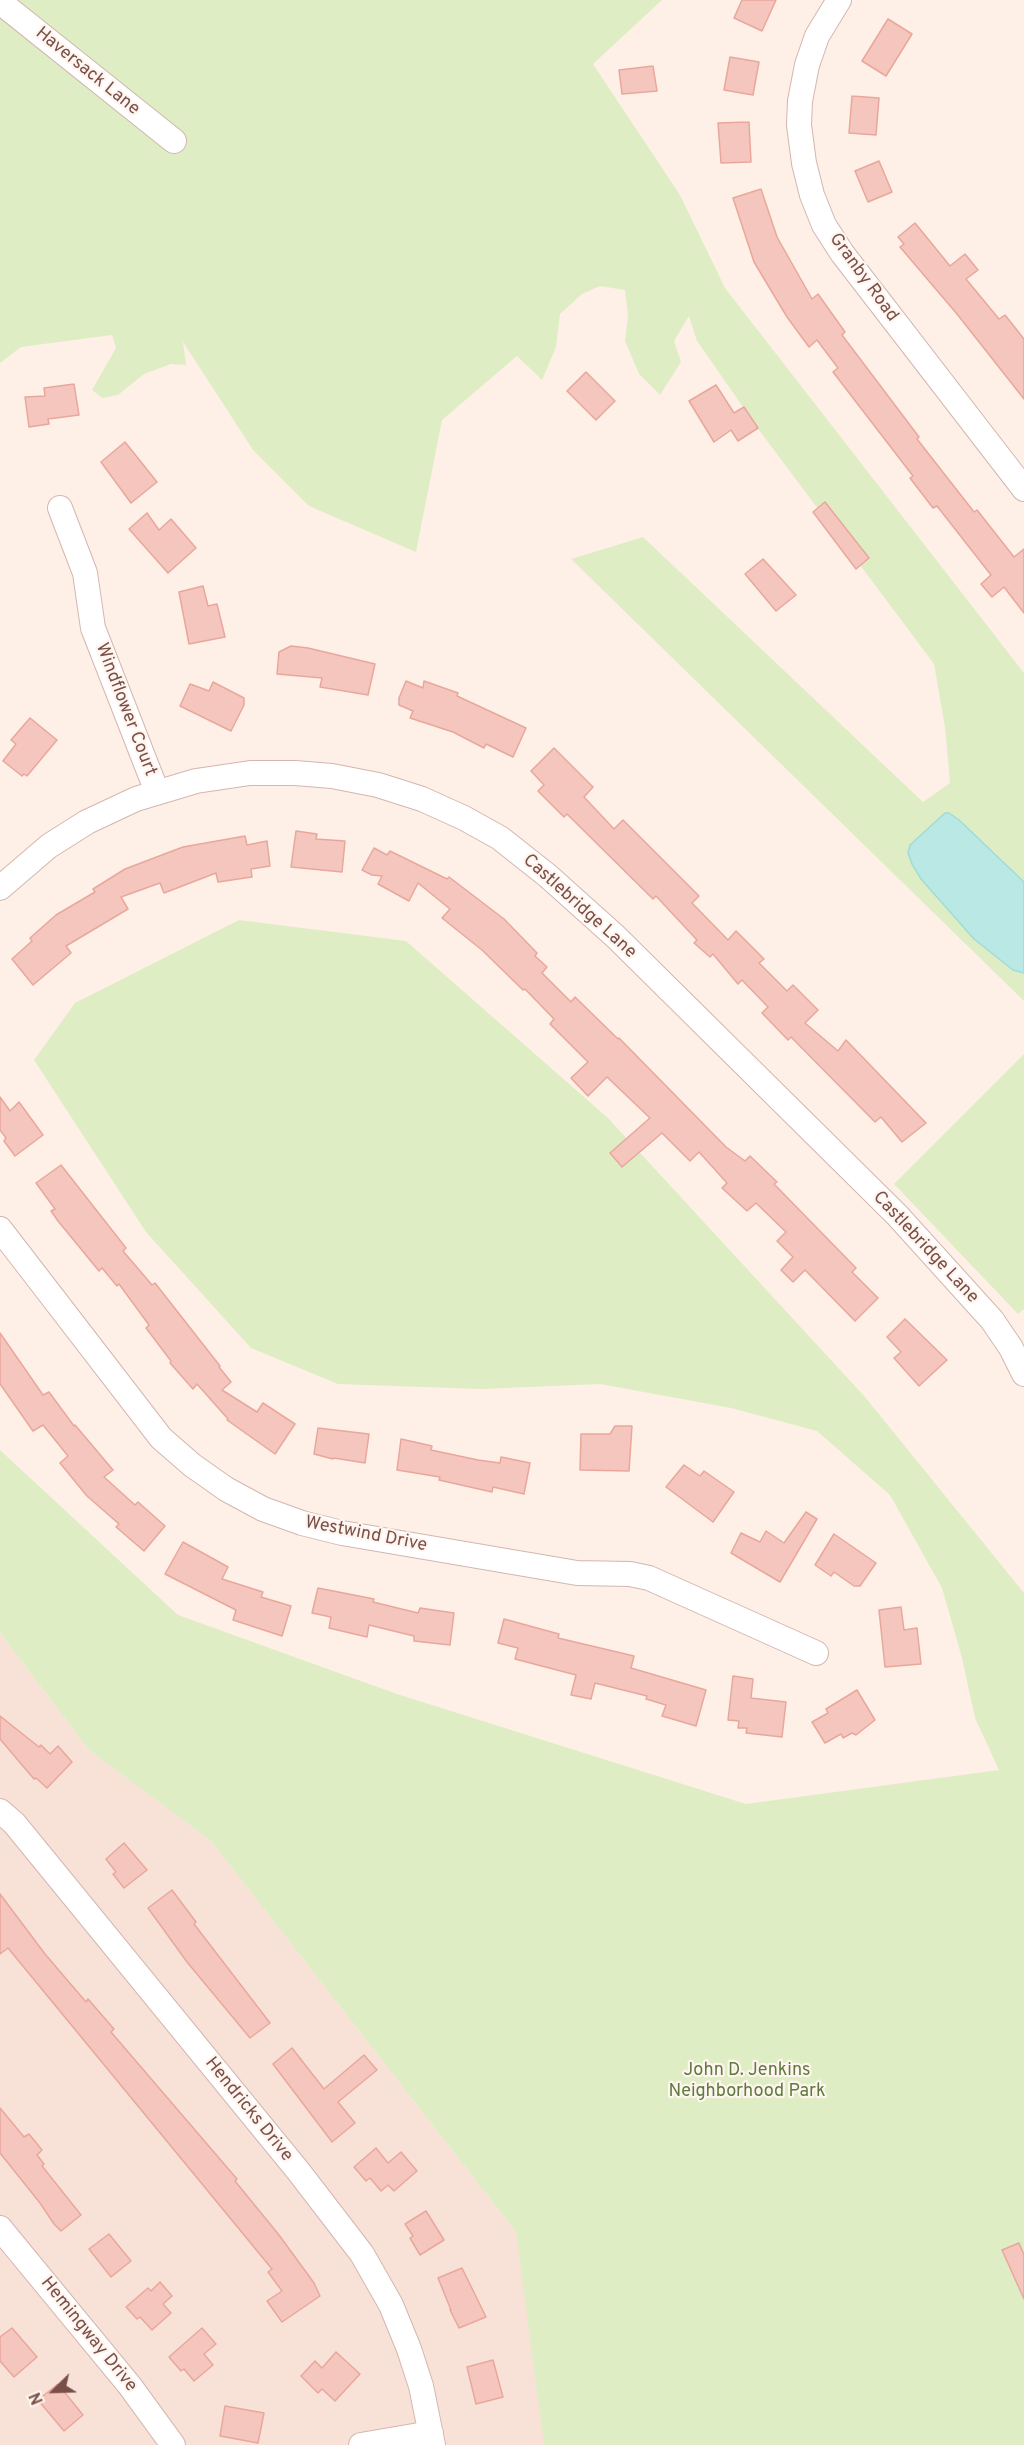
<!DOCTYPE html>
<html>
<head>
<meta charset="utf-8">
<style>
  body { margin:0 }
  #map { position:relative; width:1024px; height:2445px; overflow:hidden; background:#fef0e7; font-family:Overpass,sans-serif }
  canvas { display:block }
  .north { position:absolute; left:24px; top:2361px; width:60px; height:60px; -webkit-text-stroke:4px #fff5ef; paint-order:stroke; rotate:247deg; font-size:16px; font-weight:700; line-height:24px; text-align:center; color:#7a4f49 }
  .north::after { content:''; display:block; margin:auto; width:21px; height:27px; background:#7a4f49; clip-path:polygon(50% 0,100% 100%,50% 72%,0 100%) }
</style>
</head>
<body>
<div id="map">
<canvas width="1024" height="2445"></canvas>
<div class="north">N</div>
</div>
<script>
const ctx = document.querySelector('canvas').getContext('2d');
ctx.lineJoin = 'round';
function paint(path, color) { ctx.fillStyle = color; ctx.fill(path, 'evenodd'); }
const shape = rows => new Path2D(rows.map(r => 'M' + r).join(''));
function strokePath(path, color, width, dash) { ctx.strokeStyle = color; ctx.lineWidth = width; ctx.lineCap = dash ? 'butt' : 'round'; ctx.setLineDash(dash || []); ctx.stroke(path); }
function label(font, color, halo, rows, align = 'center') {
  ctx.font = font + ' Overpass,sans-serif'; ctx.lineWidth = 4.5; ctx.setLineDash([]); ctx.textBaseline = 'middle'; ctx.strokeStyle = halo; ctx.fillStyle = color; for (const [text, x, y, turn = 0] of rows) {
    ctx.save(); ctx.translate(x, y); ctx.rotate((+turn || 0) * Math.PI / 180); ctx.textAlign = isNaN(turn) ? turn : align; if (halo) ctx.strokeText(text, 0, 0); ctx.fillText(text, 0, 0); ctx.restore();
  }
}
const residential = shape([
  [0,1633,89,1750,211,1841,516,2232,559,2445,0,2445]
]);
const green = shape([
  [0,0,662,0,593,64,680,195,725,288,1024,673,1024,1001,571,559,643,537,923,802,950,783,945,727,934,664,759,430,697,341,689,316,674,341,681,362,660,395,639,374,625,341,628,315,625,290,600,286,582,294,560,314,556,347,542,380,517,356,442,420,416,552,309,506,253,450,183,342,186,365,171,364,144,374,118,395,102,398,92,390,116,348,112,335,21,347,0,363],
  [239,920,406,941,608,1118,865,1397,1024,1593,1024,2445,544,2445,516,2232,211,1841,89,1750,0,1633,0,1450,178,1615,397,1694,746,1804,999,1770,975,1718,962,1658,942,1588,890,1495,817,1431,731,1408,600,1384,481,1389,338,1384,251,1348,146,1232,34,1060,75,1003],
  [1024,1054,1024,1309,1018,1314,894,1184]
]);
const water = shape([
  [945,813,949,813,959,820,1024,882,1024,973,1013,970,974,939,921,879,912,864,908,853,910,845,945,813]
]);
const building = shape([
  [742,0,776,0,762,31,734,18,742,0],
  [888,19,912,34,886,76,862,61,888,19],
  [730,57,759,62,753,95,724,90,730,57],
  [653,66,657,91,622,94,619,70,653,66],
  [852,96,879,98,876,135,849,133,852,96],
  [749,122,751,162,721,163,718,123,749,122],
  [879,161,892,192,868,202,855,171,879,161],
  [761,189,777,237,812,299,818,294,845,332,842,335,919,437,917,439,974,512,977,510,1014,557,1024,549,1024,613,1004,587,992,597,981,584,991,575,937,506,933,508,910,478,913,476,833,372,838,368,817,340,809,347,787,317,754,262,733,198,761,189],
  [915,223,950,266,965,254,978,270,966,279,999,319,1005,315,1024,339,1024,399,957,314,900,247,904,244,898,237,915,223],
  [586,372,615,401,596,420,567,391,586,372],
  [74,384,79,415,48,419,49,424,29,427,25,397,45,396,44,388,74,384],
  [716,385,734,413,744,407,758,428,738,441,731,430,714,442,689,401,716,385],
  [125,442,157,482,131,503,101,462,125,442],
  [825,502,869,558,856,569,813,512,825,502],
  [147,513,159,530,171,519,196,548,168,573,129,529,147,513],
  [763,559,796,595,776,611,745,574,763,559],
  [203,586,208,606,217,604,225,637,189,644,179,592,203,586],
  [291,646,308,648,375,664,368,695,320,687,322,678,277,674,279,652,291,646],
  [406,681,423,688,424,681,458,693,457,696,526,728,513,757,486,744,484,748,453,732,410,718,413,711,399,705,399,698,406,681],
  [213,682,244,698,244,705,231,731,180,706,190,684,209,691,213,682],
  [30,718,57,740,27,776,24,774,22,776,3,761,16,744,11,740,30,718],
  [554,748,593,787,584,797,614,829,623,820,699,896,692,903,728,940,736,931,764,959,759,963,787,991,793,985,818,1010,805,1023,838,1051,846,1040,926,1123,902,1142,881,1117,875,1122,791,1037,788,1040,762,1013,768,1007,742,980,738,984,713,954,710,957,694,943,697,940,656,896,653,899,567,814,564,817,538,791,544,785,531,771,554,748],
  [296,831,317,834,316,839,345,841,342,872,291,867,296,831],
  [245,836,247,845,267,841,270,866,251,869,252,877,218,882,216,873,164,893,160,883,121,897,128,909,66,946,71,953,33,985,12,959,32,941,30,938,56,915,95,892,93,889,125,869,183,847,245,836],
  [374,848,387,855,390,851,447,879,449,877,504,919,537,953,535,956,547,967,542,973,571,1002,575,997,618,1039,619,1038,726,1147,745,1161,750,1156,777,1182,774,1184,856,1268,852,1272,878,1298,855,1321,805,1270,793,1282,781,1270,793,1257,777,1241,786,1232,756,1203,747,1211,722,1188,727,1183,699,1152,690,1161,662,1133,622,1167,610,1153,650,1118,607,1077,588,1096,571,1078,588,1062,550,1024,554,1019,525,989,523,990,482,950,442,918,450,909,418,883,409,901,378,884,382,876,372,875,362,870,374,848],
  [0,1097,10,1111,19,1102,43,1135,15,1156,4,1141,6,1138,0,1130,0,1097],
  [61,1165,126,1248,123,1251,152,1285,155,1283,220,1366,219,1367,231,1382,222,1390,257,1412,263,1403,295,1424,275,1454,227,1420,228,1419,197,1384,193,1389,170,1363,171,1361,146,1328,149,1325,119,1284,117,1286,102,1268,99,1271,58,1221,51,1211,55,1209,36,1183,61,1165],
  [905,1319,947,1360,919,1386,894,1358,901,1352,887,1337,905,1319],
  [0,1333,43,1395,49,1392,74,1426,75,1425,113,1470,104,1477,135,1505,138,1502,165,1526,144,1551,116,1527,119,1524,87,1496,60,1463,68,1456,43,1425,33,1431,0,1384,0,1333],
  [615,1426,632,1426,629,1471,580,1470,581,1434,610,1434,615,1426],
  [318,1428,369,1434,365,1463,334,1458,333,1459,314,1454,318,1428],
  [401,1439,432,1446,431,1450,478,1460,500,1463,501,1457,530,1463,524,1494,493,1487,492,1492,439,1480,440,1477,397,1470,401,1439],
  [684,1465,700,1476,704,1471,734,1492,713,1522,666,1487,684,1465],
  [806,1512,817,1519,780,1582,731,1553,741,1533,760,1542,766,1531,784,1543,806,1512],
  [834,1534,876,1563,860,1586,854,1586,834,1572,831,1576,815,1565,834,1534],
  [183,1542,228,1567,222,1579,263,1592,261,1597,291,1606,282,1636,233,1620,236,1610,165,1574,183,1542],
  [318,1588,374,1599,373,1602,418,1613,420,1608,454,1613,450,1645,414,1641,414,1636,369,1625,367,1637,329,1628,331,1617,312,1613,318,1588],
  [901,1607,904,1630,917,1628,921,1664,885,1667,879,1610,901,1607],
  [504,1619,559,1634,558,1638,634,1656,631,1668,706,1690,696,1726,662,1716,666,1705,646,1699,647,1696,595,1683,591,1699,571,1695,576,1675,515,1659,518,1648,498,1643,504,1619],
  [733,1676,753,1679,751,1698,786,1702,782,1737,746,1733,747,1728,738,1728,739,1721,728,1720,733,1676],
  [857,1690,875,1720,856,1735,852,1733,843,1738,841,1734,825,1743,812,1722,828,1713,826,1709,857,1690],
  [0,1716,39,1747,41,1745,50,1754,58,1746,72,1762,47,1788,36,1778,34,1779,0,1739,0,1716],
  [124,1843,147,1870,124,1888,113,1874,116,1872,106,1859,124,1843],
  [172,1890,196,1922,194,1924,270,2023,250,2038,187,1962,148,1908,172,1890],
  [0,1894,45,1954,86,2002,88,1999,114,2029,111,2032,237,2179,235,2181,279,2235,314,2283,320,2296,282,2322,267,2301,282,2291,268,2272,272,2269,8,1948,0,1954,0,1894],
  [292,2048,324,2089,364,2055,377,2070,338,2102,355,2123,332,2142,273,2064,292,2048],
  [0,2108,24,2137,29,2134,42,2150,37,2155,44,2164,42,2166,81,2215,61,2231,54,2224,40,2203,0,2153,0,2108],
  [376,2148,388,2163,401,2152,417,2171,394,2191,388,2185,381,2191,370,2178,366,2181,354,2167,376,2148],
  [426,2211,444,2240,420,2255,410,2238,413,2236,405,2224,426,2211],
  [109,2234,131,2261,111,2277,89,2249,109,2234],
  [1019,2243,1024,2255,1024,2299,1002,2250,1019,2243],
  [462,2268,486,2317,459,2328,450,2310,451,2310,438,2278,462,2268],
  [160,2282,172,2296,163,2304,171,2313,152,2330,140,2317,137,2319,126,2307,148,2288,151,2291,160,2282],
  [12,2328,37,2357,14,2377,0,2361,0,2337,12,2328],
  [202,2328,216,2344,204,2354,213,2365,194,2381,184,2369,181,2371,169,2357,202,2328],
  [336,2352,360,2374,335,2401,322,2389,318,2393,301,2376,315,2361,322,2368,336,2352],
  [493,2360,503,2397,476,2404,467,2367,493,2360],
  [58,2384,83,2415,64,2431,38,2400,58,2384],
  [225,2406,264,2413,258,2443,220,2436,225,2406]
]);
const minor = shape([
  [839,0,817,36,807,65,800,101,799,125,804,163,812,195,824,225,842,253,1024,489],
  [0,2,174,141],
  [60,508,85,573,93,628,157,792],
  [0,888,49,846,87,822,136,799,196,781,250,773,295,773,332,776,378,785,422,799,464,818,500,838,548,876,616,937,897,1215,992,1320,1011,1348,1024,1374],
  [0,1229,161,1438,192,1465,226,1489,263,1509,302,1523,342,1533,577,1573,630,1574,649,1578,816,1653],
  [0,1811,14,1823,299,2172,362,2254,391,2305,409,2349,421,2386,433,2445],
  [0,2228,130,2386,173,2445],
  [361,2445,431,2433]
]);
const streetNames = [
  ["Haversack Lane",87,72,39],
  ["Granby Road",863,278,54],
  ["Windflower Court",125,710,69],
  ["Castlebridge Lane",579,907,42],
  ["Castlebridge Lane",925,1248,47],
  ["Westwind Drive",366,1535,11],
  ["Hendricks Drive",248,2110,51],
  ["Hemingway Drive",88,2335,51]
];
const parkNames = [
  ["John D. Jenkins",747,2071],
  ["Neighborhood Park",747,2092]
];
paint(residential, '#f8e2d8');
paint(green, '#dfedc4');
paint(water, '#bae9e5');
strokePath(water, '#9fdcd7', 1.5);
paint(building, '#f5c6bd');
strokePath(building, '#e9a79c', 1.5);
strokePath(minor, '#d4b6af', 26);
strokePath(minor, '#fff', 24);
label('18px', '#7a4f49', '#fff5ef', streetNames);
label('18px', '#5e7a3d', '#fff5ef', parkNames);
</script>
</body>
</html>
